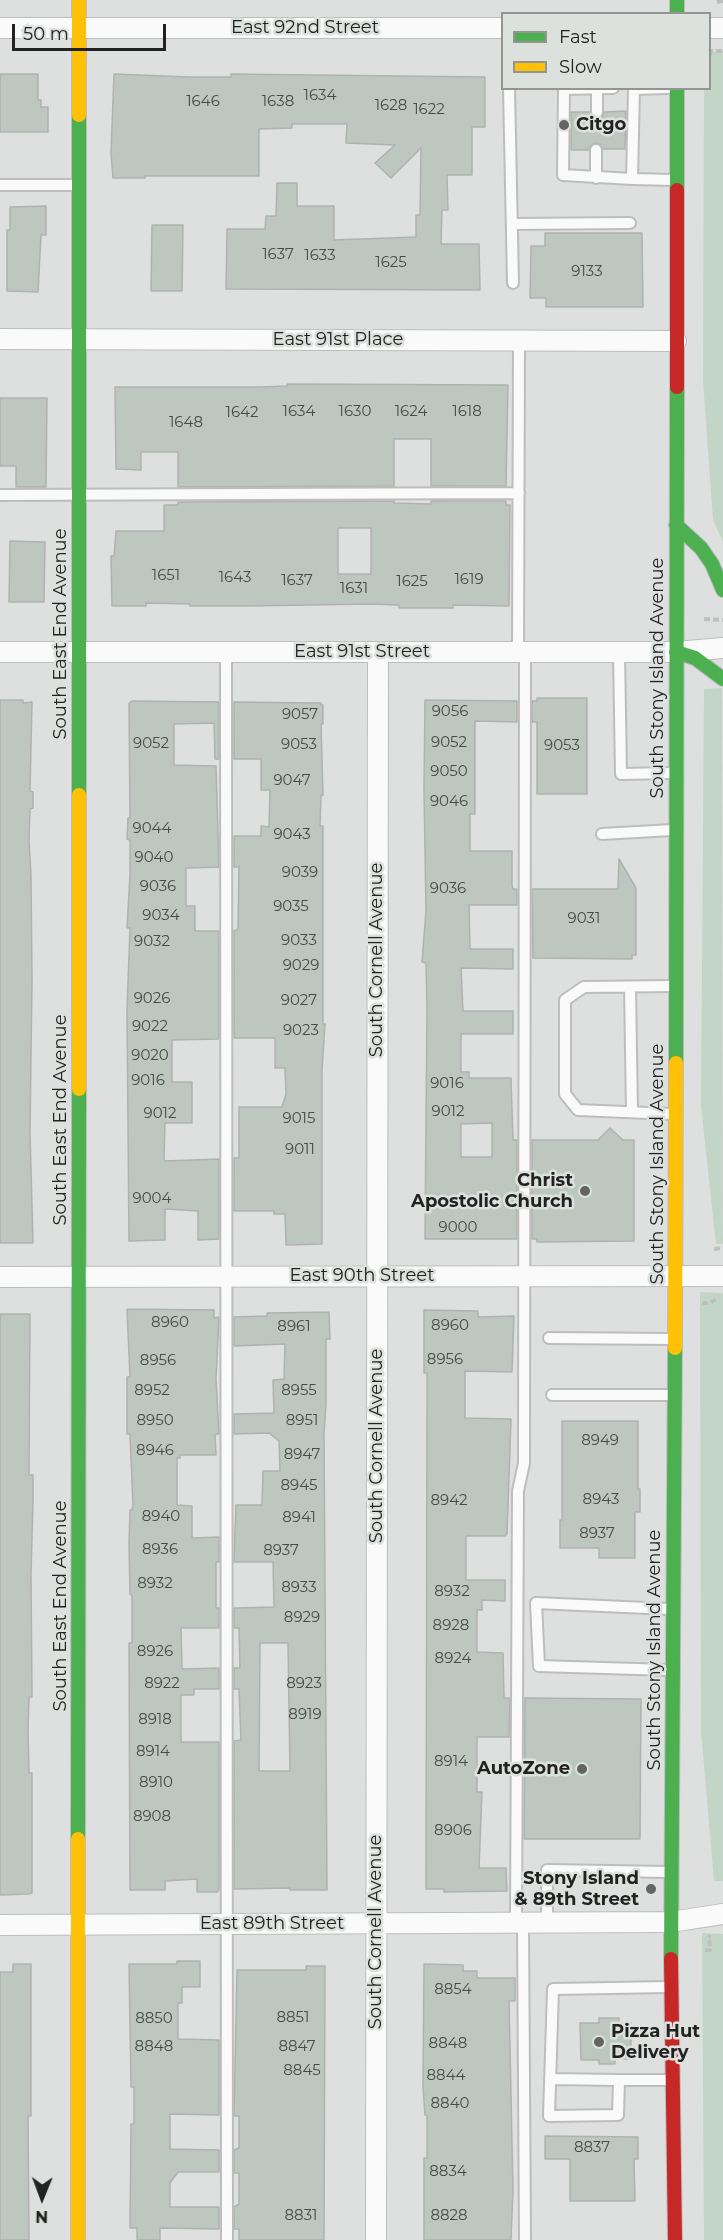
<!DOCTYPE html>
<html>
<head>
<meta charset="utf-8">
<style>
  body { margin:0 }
  #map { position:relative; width:723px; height:2240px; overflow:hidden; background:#dee0df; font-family:Montserrat,sans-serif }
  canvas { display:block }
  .legend { position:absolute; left:501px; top:12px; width:210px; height:78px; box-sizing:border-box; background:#dde1de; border:2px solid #929592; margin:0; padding:8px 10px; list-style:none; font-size:18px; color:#212221 }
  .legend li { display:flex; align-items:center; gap:12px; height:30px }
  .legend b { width:30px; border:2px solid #929592 }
  .north { position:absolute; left:12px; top:2168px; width:60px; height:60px; -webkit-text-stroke:4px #dde1de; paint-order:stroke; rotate:181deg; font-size:16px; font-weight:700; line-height:24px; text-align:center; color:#212221 }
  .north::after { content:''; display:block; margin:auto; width:21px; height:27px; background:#212221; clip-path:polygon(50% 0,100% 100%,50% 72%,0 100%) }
  .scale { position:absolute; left:12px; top:24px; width:154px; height:27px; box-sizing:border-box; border:3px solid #212221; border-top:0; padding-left:8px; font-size:18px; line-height:21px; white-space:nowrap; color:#212221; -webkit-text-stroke:4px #dde1de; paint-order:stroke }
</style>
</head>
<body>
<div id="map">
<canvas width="723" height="2240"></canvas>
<ul class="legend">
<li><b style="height:8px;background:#4caf50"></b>Fast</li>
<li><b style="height:8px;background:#ffc107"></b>Slow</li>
</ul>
<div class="north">N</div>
<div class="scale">50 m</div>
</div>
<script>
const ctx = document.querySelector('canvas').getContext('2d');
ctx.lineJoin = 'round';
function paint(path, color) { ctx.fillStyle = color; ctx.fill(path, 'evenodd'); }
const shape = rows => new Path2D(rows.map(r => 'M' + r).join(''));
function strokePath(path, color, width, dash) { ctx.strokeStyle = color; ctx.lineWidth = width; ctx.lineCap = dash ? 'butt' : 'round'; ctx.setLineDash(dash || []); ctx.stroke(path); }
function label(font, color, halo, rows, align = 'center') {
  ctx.font = font + ' Montserrat,sans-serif'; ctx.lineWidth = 5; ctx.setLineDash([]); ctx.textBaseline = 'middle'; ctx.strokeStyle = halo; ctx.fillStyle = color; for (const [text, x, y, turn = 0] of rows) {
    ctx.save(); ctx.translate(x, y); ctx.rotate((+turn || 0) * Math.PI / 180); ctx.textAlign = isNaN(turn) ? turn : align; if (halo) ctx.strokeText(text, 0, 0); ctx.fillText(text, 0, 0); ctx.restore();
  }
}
const green = shape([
  [723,51,723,542,713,520,703,381,704,89,710,88,710,52],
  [722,688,723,1244,716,1244,701,1106,704,689],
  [700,1292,723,1293,723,1881,714,1881,701,1731],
  [702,1933,723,1934,723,2240,704,2240]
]);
const building = shape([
  [0,74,38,74,38,100,41,100,41,107,48,107,48,132,0,132,0,74],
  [114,74,189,77,231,77,231,74,485,77,485,127,472,127,472,175,447,175,448,210,442,210,441,244,479,244,480,290,226,289,227,229,265,229,266,216,276,216,277,183,297,183,297,206,334,206,334,240,416,237,416,215,420,215,421,148,391,178,375,163,395,145,346,143,347,124,292,124,292,128,259,129,259,176,145,176,145,178,113,178,111,153,114,74],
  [626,111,625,149,603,149,600,144,595,143,590,146,589,150,571,150,571,112,590,112,593,118,598,119,603,116,604,112,626,111],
  [46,206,46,235,41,235,38,292,7,291,7,230,10,230,10,207,46,206],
  [152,225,183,225,182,291,151,291,152,225],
  [545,233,642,233,643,307,546,307,546,298,530,298,531,246,545,246,545,233],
  [287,384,508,385,506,486,431,486,431,439,394,439,394,486,178,487,178,452,141,452,141,470,116,469,115,387,259,387,287,386,287,384],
  [0,398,47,398,46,487,16,487,16,466,0,466,0,398],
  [394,501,394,503,431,504,431,501,506,501,506,505,510,505,509,606,453,605,453,608,399,608,399,605,372,604,249,606,190,606,190,604,146,603,146,606,112,606,111,556,114,556,116,531,164,531,164,505,178,505,178,502,394,501],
  [338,528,371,528,371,574,338,574,338,528],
  [10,541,45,542,44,602,9,602,10,541],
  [537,698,587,698,587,794,537,794,537,722,532,722,532,701,537,701,537,698],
  [0,700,23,700,23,703,32,702,30,791,33,792,33,808,30,809,29,841,31,875,32,980,30,1132,33,1243,0,1243,0,700],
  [425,700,517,701,517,722,475,721,475,814,470,814,470,851,512,851,512,885,513,889,517,889,517,905,469,905,470,949,513,949,513,969,461,968,463,1011,513,1011,513,1034,461,1034,461,1072,469,1072,469,1078,511,1078,513,1140,517,1140,517,1239,425,1239,427,1009,426,963,422,962,426,911,424,789,425,700],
  [492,1123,492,1157,461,1157,461,1124,492,1123],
  [132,701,219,702,219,759,215,759,214,723,174,724,174,765,216,766,219,867,186,868,186,906,195,906,195,931,219,931,219,1038,218,1039,172,1040,172,1082,192,1082,192,1123,165,1123,164,1159,165,1161,219,1159,219,1239,198,1240,198,1211,165,1209,165,1240,129,1241,127,1010,130,928,127,928,130,875,130,840,127,839,128,818,130,818,129,703,132,701],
  [234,702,321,703,321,705,323,705,323,724,321,724,323,795,321,795,320,826,323,826,323,1024,325,1024,322,1070,322,1244,286,1245,285,1214,274,1214,274,1211,234,1211,234,1158,239,1158,239,1107,282,1107,286,1094,285,1068,275,1068,275,1038,234,1038,234,931,238,929,239,867,234,867,234,836,261,836,261,826,269,827,270,790,261,790,261,759,234,759,234,702],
  [619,859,636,888,636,955,632,955,632,959,533,958,532,889,618,889,619,859],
  [610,1128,623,1140,634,1140,634,1241,537,1242,537,1239,532,1239,532,1140,598,1140,610,1128],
  [127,1309,214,1310,214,1318,219,1317,216,1379,219,1434,215,1434,216,1455,180,1455,180,1458,177,1458,177,1505,192,1506,192,1538,219,1537,219,1562,216,1562,216,1608,219,1608,219,1628,181,1628,182,1669,219,1668,219,1689,194,1689,194,1695,181,1695,181,1742,219,1742,219,1890,217,1892,197,1892,197,1879,165,1881,165,1890,130,1890,129,1643,132,1643,132,1596,130,1594,129,1543,130,1510,132,1510,133,1505,130,1434,127,1434,127,1377,130,1377,127,1309],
  [424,1310,478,1311,478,1317,514,1316,512,1372,465,1371,465,1418,511,1419,507,1534,505,1536,466,1536,466,1580,505,1580,505,1601,482,1600,482,1610,477,1610,477,1652,503,1653,504,1698,510,1698,509,1737,477,1737,477,1792,482,1792,479,1868,506,1868,507,1891,444,1892,444,1889,426,1889,427,1401,427,1373,424,1373,424,1310],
  [329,1312,330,1339,326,1339,326,1404,324,1433,327,1890,290,1890,290,1888,234,1889,234,1741,241,1740,239,1689,234,1689,234,1668,240,1668,239,1628,234,1628,234,1608,274,1607,273,1562,234,1562,236,1505,262,1505,263,1471,280,1471,279,1441,269,1433,234,1434,234,1414,274,1413,273,1380,284,1379,285,1344,234,1346,234,1317,267,1316,267,1313,329,1312],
  [260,1643,288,1643,290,1771,259,1771,260,1643],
  [0,1314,30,1314,29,1475,33,1475,33,1500,31,1575,32,1697,29,1697,28,1729,29,1773,32,1773,32,1893,28,1894,0,1895,0,1314],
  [562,1421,638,1421,638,1489,640,1489,640,1512,635,1512,635,1558,599,1558,599,1548,560,1548,560,1520,562,1520,562,1421],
  [525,1698,641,1699,640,1839,524,1839,525,1698],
  [177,1961,200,1961,200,1987,182,1987,182,2003,178,2003,178,2039,219,2040,219,2115,170,2114,170,2149,219,2150,219,2172,178,2172,170,2183,170,2207,219,2207,219,2229,160,2228,160,2240,137,2240,137,2228,130,2228,131,2124,134,2124,134,2087,131,2087,129,1964,177,1964,177,1961],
  [13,1964,31,1964,31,2116,28,2116,29,2240,0,2240,0,1972,13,1972,13,1964],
  [424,1964,463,1965,463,1971,477,1971,477,1978,515,1978,515,2001,509,2001,513,2190,511,2240,424,2240,424,2158,427,2158,427,2115,425,2115,423,2087,424,1964],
  [306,1966,325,1966,324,2240,239,2240,239,2229,234,2229,234,2207,239,2204,239,2173,234,2173,234,2150,239,2148,239,2116,234,2116,237,1970,306,1970,306,1966],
  [599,2018,619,2018,619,2023,631,2023,631,2059,615,2059,615,2064,599,2064,599,2060,581,2060,580,2023,599,2023,599,2018],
  [545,2136,638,2137,638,2159,634,2159,635,2201,570,2201,570,2159,545,2159,545,2136]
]);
const path = shape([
  [717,2,723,1],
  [710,55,711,51,723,51],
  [704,619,723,620],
  [714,1249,723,1248],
  [702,1303,710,1303,719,1297],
  [705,1950,710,1950,709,1937,711,1937]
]);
const lane = shape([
  [509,88,513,283],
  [613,88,564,89,563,175,632,179],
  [667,88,634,89,632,179,674,180],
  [597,89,597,112],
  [596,178,596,150],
  [0,185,78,185],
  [512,224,630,223],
  [0,495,519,493],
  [226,652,227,2240],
  [518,652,519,341],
  [619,652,621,774,672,773],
  [602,834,672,830],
  [630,987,632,1112],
  [672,1114,578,1110,565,1094,565,1000,584,987,672,986],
  [549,1338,672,1339],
  [552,1395,672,1395],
  [669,1609,536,1603,539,1666,669,1670],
  [516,1922,518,1491,524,1463,525,652],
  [547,1922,547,1870,669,1872],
  [523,1923,525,2240],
  [668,1987,553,1989,549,2116,618,2115,619,2080,670,2080],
  [550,2079,619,2080]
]);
const street = shape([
  [0,28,502,28],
  [710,28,723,28],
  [0,339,676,341],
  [0,652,676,652,723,648],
  [0,1277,723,1276],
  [0,1925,671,1922,723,1914],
  [376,2240,378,652]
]);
const fast = shape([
  [677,0,677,14],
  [677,190,677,88],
  [676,525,701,548,712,564,723,590],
  [676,652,695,658,723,679],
  [79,795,79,115],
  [676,1063,677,387],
  [78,1839,79,1089],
  [671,1959,675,1348]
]);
const slow = shape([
  [79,115,79,0],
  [79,1089,79,795],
  [675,1348,676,1063],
  [78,2240,78,1839]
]);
const jam = shape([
  [677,387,677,190],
  [671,1959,675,2240]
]);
const markers = [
  [564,125,6,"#636464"],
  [585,1191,6,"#636464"],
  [582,1769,6,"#636464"],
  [651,1889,6,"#636464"],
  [599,2042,6,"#636464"]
];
const numberNames = [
  ["1634",320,96],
  ["1646",203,102],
  ["1638",278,102],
  ["1628",391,106],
  ["1622",429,110],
  ["1637",278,255],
  ["1633",320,256],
  ["1625",391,263],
  ["9133",587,272],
  ["1634",299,412],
  ["1630",355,412],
  ["1624",411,412],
  ["1618",467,412],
  ["1642",242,413],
  ["1648",186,423],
  ["1651",166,576],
  ["1643",235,578],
  ["1619",469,580],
  ["1637",297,581],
  ["1625",412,582],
  ["1631",354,589],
  ["9056",450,712],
  ["9057",300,715],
  ["9052",449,743],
  ["9052",151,744],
  ["9053",299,745],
  ["9053",562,746],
  ["9050",449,772],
  ["9047",292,781],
  ["9046",449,802],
  ["9044",152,829],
  ["9043",292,835],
  ["9040",154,858],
  ["9039",300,873],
  ["9036",158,887],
  ["9036",448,889],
  ["9035",291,907],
  ["9034",161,916],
  ["9031",584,919],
  ["9033",299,941],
  ["9032",152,942],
  ["9029",301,966],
  ["9026",152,999],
  ["9027",299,1001],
  ["9022",150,1027],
  ["9023",301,1031],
  ["9020",150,1056],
  ["9016",148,1081],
  ["9016",447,1084],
  ["9012",448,1112],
  ["9012",160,1114],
  ["9015",299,1119],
  ["9011",300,1150],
  ["9004",152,1199],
  ["9000",458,1228],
  ["8960",170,1323],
  ["8960",450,1326],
  ["8961",294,1327],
  ["8956",445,1360],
  ["8956",158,1361],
  ["8952",152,1391],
  ["8955",299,1391],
  ["8950",155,1421],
  ["8951",302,1421],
  ["8949",600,1441],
  ["8946",155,1451],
  ["8947",302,1455],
  ["8945",299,1486],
  ["8943",601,1500],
  ["8942",449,1501],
  ["8940",161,1517],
  ["8941",299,1518],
  ["8937",597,1534],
  ["8936",160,1550],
  ["8937",281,1551],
  ["8932",155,1584],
  ["8933",299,1588],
  ["8932",452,1592],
  ["8929",302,1618],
  ["8928",451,1626],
  ["8926",155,1652],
  ["8924",453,1659],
  ["8922",162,1684],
  ["8923",304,1684],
  ["8919",305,1715],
  ["8918",155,1720],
  ["8914",153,1752],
  ["8914",451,1762],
  ["8910",156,1783],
  ["8908",152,1817],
  ["8906",453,1831],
  ["8854",453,1990],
  ["8851",293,2018],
  ["8850",154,2019],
  ["8848",448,2044],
  ["8848",154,2047],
  ["8847",297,2047],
  ["8845",302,2071],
  ["8844",446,2076],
  ["8840",450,2104],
  ["8837",592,2148],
  ["8834",448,2172],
  ["8831",301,2216],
  ["8828",449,2216]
];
const streetNames = [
  ["East 92nd Street",305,28],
  ["East 91st Place",338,340],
  ["South East End Avenue",61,634,-90],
  ["East 91st Street",362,652],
  ["South Stony Island Avenue",658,678,-90],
  ["South Cornell Avenue",377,960,-90],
  ["South East End Avenue",61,1120,-90],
  ["South Stony Island Avenue",658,1164,-90],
  ["East 90th Street",362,1276],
  ["South Cornell Avenue",377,1446,-90],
  ["South East End Avenue",61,1606,-90],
  ["South Stony Island Avenue",655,1650,-90],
  ["East 89th Street",272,1924],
  ["South Cornell Avenue",376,1932,-90]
];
const poiNames = [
  ["Citgo",576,125,"left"],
  ["Christ",573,1181],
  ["Apostolic Church",573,1202],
  ["AutoZone",570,1769],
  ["Stony Island",639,1879],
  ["& 89th Street",639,1900],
  ["Pizza Hut",611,2032,"left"],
  ["Delivery",611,2053,"left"]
];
paint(green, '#c3d5c7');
paint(building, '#bdc6bf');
strokePath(building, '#b0b2b1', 1.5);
strokePath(lane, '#bcbdbc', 14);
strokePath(street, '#bcbdbc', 22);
strokePath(fast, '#bcbdbc', 16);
strokePath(slow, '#bcbdbc', 16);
strokePath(jam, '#bcbdbc', 16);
strokePath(path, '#bebfbf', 4, [6, 3]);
strokePath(lane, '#fafafa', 10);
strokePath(street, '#fafafa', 20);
strokePath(fast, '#4caf50', 14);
strokePath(slow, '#ffc107', 14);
strokePath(jam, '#c62828', 14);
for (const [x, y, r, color] of markers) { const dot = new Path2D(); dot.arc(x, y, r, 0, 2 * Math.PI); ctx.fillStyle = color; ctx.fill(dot); strokePath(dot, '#dde1de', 2); }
label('15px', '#484b48', null, numberNames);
label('18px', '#212221', '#dde1de', streetNames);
label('bold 18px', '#212221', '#dde1de', poiNames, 'right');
</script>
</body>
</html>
